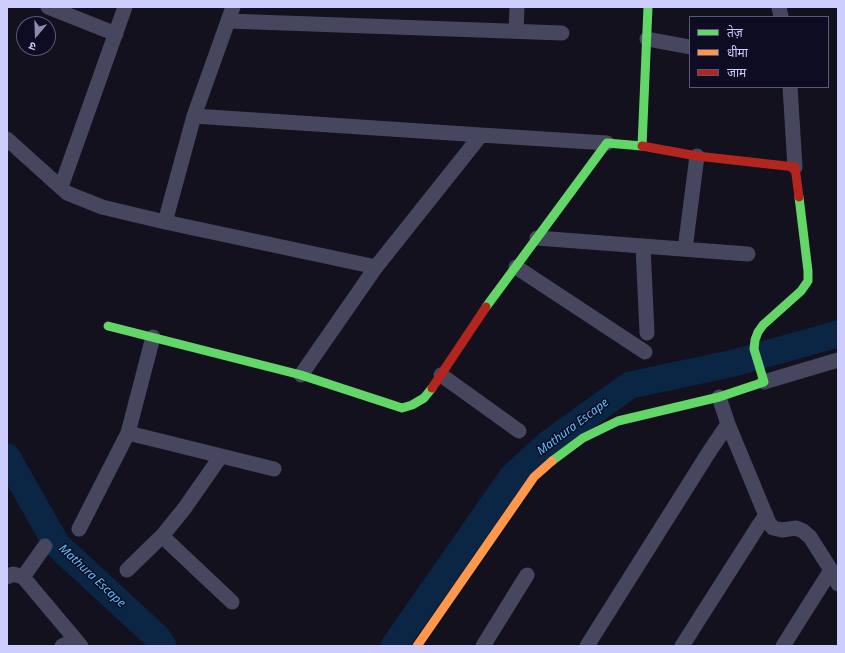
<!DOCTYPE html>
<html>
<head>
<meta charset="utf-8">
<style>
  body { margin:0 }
  #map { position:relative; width:845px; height:653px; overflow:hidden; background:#12111d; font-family:"Noto Sans","Noto Sans Devanagari",sans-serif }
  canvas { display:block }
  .frame { position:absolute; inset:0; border:8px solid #cecdff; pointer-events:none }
  .legend { position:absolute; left:689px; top:16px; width:140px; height:72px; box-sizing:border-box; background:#0e0c22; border:1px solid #5b597a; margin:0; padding:5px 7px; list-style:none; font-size:12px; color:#cecdff }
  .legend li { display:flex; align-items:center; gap:8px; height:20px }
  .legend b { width:20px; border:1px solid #5b597a }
  .north { position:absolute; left:16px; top:16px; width:40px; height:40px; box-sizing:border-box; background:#0e0c22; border:1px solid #5b597a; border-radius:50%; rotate:199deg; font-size:11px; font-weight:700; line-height:16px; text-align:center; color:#cecdff }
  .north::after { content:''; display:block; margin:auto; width:14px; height:18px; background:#8c8bb0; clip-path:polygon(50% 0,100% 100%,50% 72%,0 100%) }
</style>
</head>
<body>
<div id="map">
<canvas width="845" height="653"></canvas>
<div class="frame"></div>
<ul class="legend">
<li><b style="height:5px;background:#63d668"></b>तेज़</li>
<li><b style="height:5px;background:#ff974d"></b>धीमा</li>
<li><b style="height:5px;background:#b3261e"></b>जाम</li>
</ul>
<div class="north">उ</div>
</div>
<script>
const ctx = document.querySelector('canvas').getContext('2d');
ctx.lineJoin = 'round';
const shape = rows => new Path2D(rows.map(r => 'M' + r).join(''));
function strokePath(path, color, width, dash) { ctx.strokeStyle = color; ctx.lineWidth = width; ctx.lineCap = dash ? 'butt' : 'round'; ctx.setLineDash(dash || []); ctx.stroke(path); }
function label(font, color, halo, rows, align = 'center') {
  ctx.font = font + ' "Noto Sans",sans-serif'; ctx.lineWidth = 3; ctx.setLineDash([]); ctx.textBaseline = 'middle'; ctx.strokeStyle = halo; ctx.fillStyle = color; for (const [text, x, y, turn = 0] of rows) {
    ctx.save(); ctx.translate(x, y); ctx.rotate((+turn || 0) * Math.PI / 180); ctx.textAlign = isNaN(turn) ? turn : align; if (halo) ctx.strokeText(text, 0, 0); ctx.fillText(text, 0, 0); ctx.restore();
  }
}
const river = shape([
  [7,457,57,545,157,637,163,646],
  [394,646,512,477,548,444,630,385,730,364,838,334]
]);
const street = shape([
  [48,7,116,34],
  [779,7,781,17],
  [228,21,562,33],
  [516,31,517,7],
  [647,39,690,47],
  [790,87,795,167],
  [194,116,481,135],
  [7,139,67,193,102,207,165,222,376,267],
  [61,187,125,7],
  [165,222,194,116,233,7],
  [537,238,748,254],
  [643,246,647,333],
  [685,249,697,156],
  [516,267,645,352],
  [301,375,376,267,481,135,607,143],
  [441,375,519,431],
  [764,382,838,360],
  [728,424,769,523,773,528,782,530,796,528,803,531,810,537,831,570,838,584],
  [128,433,274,469],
  [79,529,128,433,153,337],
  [162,536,232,602],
  [127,570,162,536,184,509,221,456],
  [7,577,13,574,23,577,81,646],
  [23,577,45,546],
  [62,646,76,640],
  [483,646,527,575],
  [587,646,709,452,728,424,719,397],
  [682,646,759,525,766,515],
  [783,646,831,570]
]);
const fast = shape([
  [486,307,607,143,642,146,648,7],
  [108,326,301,375,402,408,412,405,424,398,432,388],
  [552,461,583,438,618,421,719,397,764,382,754,349,755,340,758,332,763,325,801,291,808,281,808,271,799,197]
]);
const slow = shape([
  [417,646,534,477,552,461]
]);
const jam = shape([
  [642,146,697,156,795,167,799,197],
  [432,388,486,307]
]);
const waterNames = [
  ["Mathura Escape",573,427,-37],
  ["Mathura Escape",92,576,43]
];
strokePath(river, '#0b2544', 27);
strokePath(street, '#46475e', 15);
strokePath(fast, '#63d668', 9);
strokePath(slow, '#ff974d', 9);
strokePath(jam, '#b3261e', 9);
label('italic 12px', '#5bc3ff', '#0e0c22', waterNames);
</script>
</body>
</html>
